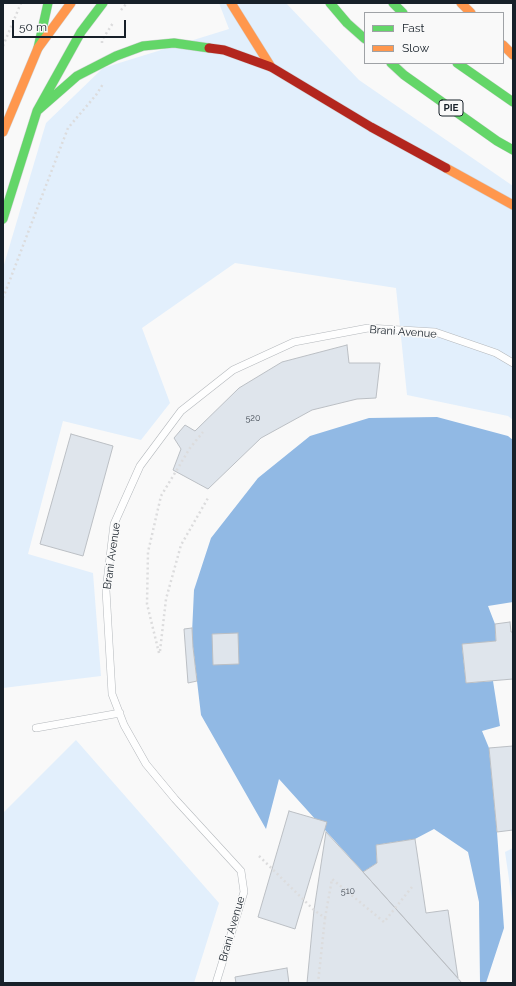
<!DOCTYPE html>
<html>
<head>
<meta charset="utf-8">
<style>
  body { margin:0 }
  #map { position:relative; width:516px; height:986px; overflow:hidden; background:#f9f9f9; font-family:Raleway,sans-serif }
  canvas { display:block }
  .frame { position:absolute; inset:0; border:4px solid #172029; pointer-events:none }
  .legend { position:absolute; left:364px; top:12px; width:140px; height:52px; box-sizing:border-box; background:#f9f9f9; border:1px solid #9fa2a6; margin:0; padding:5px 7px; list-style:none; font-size:12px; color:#172029 }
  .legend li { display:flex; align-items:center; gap:8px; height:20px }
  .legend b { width:20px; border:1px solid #9fa2a6 }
  .scale { position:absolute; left:12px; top:20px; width:114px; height:18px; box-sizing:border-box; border:2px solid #172029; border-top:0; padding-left:5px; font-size:12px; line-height:14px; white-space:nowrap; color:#172029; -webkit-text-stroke:3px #f9f9f9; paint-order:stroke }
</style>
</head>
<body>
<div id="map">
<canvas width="516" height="986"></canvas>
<div class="frame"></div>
<ul class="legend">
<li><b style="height:5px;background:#63d668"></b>Fast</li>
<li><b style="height:5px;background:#ff974d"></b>Slow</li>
</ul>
<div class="scale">50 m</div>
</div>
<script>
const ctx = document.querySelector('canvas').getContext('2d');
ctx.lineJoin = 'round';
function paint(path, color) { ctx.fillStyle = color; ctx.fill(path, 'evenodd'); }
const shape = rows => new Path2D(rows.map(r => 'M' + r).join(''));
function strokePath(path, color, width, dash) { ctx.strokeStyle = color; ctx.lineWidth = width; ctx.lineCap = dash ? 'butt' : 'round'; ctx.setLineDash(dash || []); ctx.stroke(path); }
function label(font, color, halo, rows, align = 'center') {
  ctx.font = font + ' Raleway,sans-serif'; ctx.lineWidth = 3; ctx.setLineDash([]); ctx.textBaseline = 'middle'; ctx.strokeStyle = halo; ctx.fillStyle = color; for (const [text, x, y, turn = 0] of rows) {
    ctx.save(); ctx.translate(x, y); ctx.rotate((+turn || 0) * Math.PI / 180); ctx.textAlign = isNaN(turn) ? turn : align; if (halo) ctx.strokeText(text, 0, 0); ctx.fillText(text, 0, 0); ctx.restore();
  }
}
const green = shape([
  [219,3,286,3,359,80,513,186,513,420,508,416,407,395,396,288,235,263,142,328,170,403,141,440,63,421,28,554,93,573,101,676,3,688,3,268,46,123,103,68,229,29],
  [76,740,219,903,194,983,3,983,3,813],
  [513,848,513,907,505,852]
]);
const water = shape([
  [437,417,508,436,513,440,513,602,488,606,495,624,496,641,462,645,466,683,493,681,500,726,482,731,489,748,497,832,504,928,486,983,480,983,479,902,468,852,434,829,415,839,376,845,377,863,363,872,279,779,266,829,201,715,193,647,192,633,194,590,211,538,258,478,310,436,369,418]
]);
const building = shape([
  [347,345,349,363,380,363,376,398,357,399,312,410,261,438,208,489,173,470,181,449,174,438,185,425,195,431,239,388,282,362,347,345],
  [71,434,113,446,83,556,40,544,71,434],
  [510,622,511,632,513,632,513,679,466,683,462,644,496,641,495,624,510,622],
  [192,628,193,647,197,681,188,683,184,629,192,628],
  [238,633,239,664,213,665,212,634,238,633],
  [513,746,513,830,497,832,489,748,513,746],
  [289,811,327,822,295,929,258,917,289,811],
  [326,832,363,872,462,983,307,983,314,910,326,832],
  [415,839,426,913,448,910,458,978,363,872,377,863,376,845,415,839],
  [287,968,289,983,236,983,235,977,287,968]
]);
const path = shape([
  [121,10,127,3],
  [102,43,102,40,113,23],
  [3,46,21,3],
  [3,298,68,128,96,95,103,84],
  [160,651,166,599,181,545,208,498],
  [159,653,147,604,148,552,161,496,190,448,203,432],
  [259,856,314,910,325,918,318,983],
  [325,918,332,879,384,922,412,887]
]);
const lane = shape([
  [36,728,120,713],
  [216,983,244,892,241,871,175,799,146,764,124,725,112,694,106,590,114,524,140,466,181,411,233,370,294,342,368,328,435,332,496,353,513,363]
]);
const fast = shape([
  [330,3,347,23,365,39],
  [393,3,403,13],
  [38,48,48,3],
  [391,63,404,75,497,141,513,150],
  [457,63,513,102],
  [37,111,77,76,116,56,143,46,174,43,209,48],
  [3,219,37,111,81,32,103,3]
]);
const slow = shape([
  [231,3,271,67],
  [461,3,471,13],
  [503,45,513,55],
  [3,132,38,48,71,3],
  [446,168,513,205]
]);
const jam = shape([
  [209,48,224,50,271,67,371,127,446,168]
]);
const numberNames = [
  ["520",253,418],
  ["510",348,891]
];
const shields = [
  [451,108,24]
];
const shieldNames = [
  ["PIE",451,108]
];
const streetNames = [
  ["Brani Avenue",403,332,4],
  ["Brani Avenue",112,556,-82],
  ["Brani Avenue",232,929,-74]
];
paint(green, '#e2effc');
paint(water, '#91b9e4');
paint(building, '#dfe5ec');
strokePath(building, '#bbbfc4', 1);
strokePath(lane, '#b4b8bc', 8);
strokePath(fast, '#d3d4d6', 10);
strokePath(slow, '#d3d4d6', 10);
strokePath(jam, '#d3d4d6', 10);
strokePath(path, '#dcdcdd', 2.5, [2, 3]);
strokePath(lane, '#fefefe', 7);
strokePath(fast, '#63d668', 9);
strokePath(slow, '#ff974d', 9);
strokePath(jam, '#b3261e', 9);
label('9px', '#49515a', null, numberNames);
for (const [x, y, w] of shields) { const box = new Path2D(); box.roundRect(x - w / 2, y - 8, w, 16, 3); ctx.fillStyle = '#f9f9f9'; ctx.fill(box); strokePath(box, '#172029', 1); }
label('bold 10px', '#172029', null, shieldNames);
label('11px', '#172029', '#f9f9f9', streetNames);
</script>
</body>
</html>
